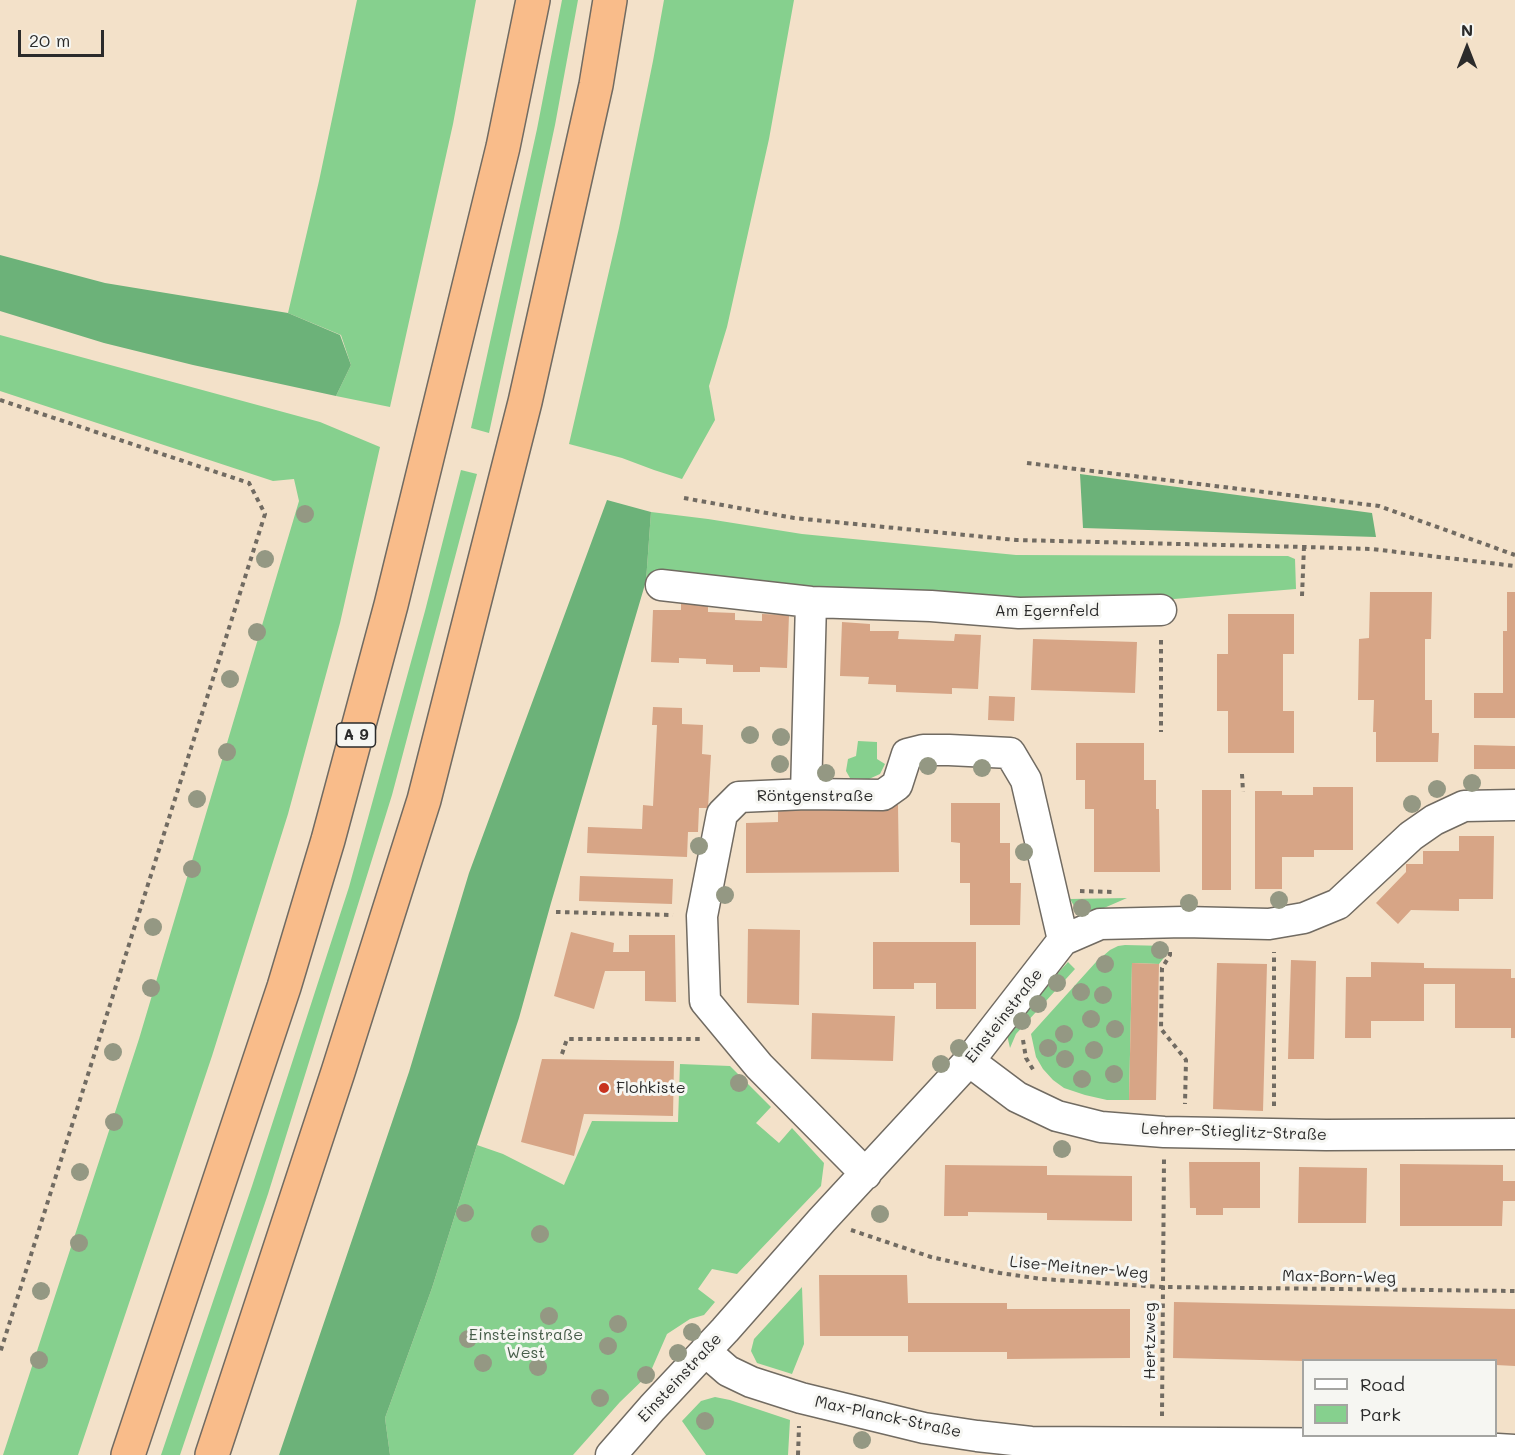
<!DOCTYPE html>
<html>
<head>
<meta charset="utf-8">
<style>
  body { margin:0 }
  #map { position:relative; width:1515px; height:1455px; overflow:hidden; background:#f3e1c9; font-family:Mali,sans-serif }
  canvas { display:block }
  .legend { position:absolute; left:1302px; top:1359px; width:195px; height:78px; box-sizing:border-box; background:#f6f6f2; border:2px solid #a5a5a2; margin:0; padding:8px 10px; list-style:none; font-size:18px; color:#2b2b2b }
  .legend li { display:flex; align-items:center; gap:12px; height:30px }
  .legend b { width:30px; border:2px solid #a5a5a2 }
  .north { position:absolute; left:1437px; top:18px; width:60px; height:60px; -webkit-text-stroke:4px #f6f6f2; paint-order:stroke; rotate:0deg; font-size:16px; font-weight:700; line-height:24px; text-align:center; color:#2b2b2b }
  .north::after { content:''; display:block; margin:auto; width:21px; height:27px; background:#2b2b2b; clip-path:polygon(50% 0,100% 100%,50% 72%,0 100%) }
  .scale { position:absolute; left:18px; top:30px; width:86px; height:27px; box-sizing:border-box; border:3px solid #2b2b2b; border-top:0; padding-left:8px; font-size:18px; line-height:21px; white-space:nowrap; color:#2b2b2b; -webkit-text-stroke:4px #f6f6f2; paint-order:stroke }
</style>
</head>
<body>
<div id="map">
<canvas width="1515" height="1455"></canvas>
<ul class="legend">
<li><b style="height:8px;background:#fff"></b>Road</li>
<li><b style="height:16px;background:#86d08e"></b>Park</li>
</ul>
<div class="north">N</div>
<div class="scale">20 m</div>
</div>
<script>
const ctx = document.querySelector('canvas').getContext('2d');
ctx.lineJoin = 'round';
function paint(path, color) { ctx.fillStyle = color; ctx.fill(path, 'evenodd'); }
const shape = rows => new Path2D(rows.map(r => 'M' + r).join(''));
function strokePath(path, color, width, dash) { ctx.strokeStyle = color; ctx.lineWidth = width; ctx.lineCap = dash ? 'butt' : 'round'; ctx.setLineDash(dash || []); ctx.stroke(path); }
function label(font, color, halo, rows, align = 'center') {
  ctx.font = font + ' Mali,sans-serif'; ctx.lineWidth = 6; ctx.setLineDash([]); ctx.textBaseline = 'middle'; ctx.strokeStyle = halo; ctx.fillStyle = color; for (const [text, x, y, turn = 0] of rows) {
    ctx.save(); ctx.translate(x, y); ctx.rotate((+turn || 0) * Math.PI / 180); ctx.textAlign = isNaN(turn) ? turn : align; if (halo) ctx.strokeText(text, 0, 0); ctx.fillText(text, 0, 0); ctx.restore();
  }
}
const green = shape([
  [357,0,476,0,453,124,390,407,336,396,351,365,341,335,288,313,319,181],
  [562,0,578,0,555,125,489,433,471,428,537,129],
  [664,0,794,0,769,139,727,327,709,386,715,420,682,479,654,470,622,458,569,444,619,228,653,61],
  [0,335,320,422,380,447,340,623,288,814,212,1056,78,1455,3,1455,139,1039,299,501,294,479,273,481,0,391],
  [461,470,477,474,392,795,268,1194,180,1455,161,1455,252,1186,349,887,425,611],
  [651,512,708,519,802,534,1016,555,1288,556,1295,559,1296,589,1113,604,819,589,692,577,646,581],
  [858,741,877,742,877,759,885,764,880,774,869,779,850,778,846,771,848,759,856,756],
  [1127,898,1081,918,1070,899],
  [1125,945,1166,946,1166,955,1159,964,1132,963,1129,1100,1107,1100,1085,1095,1064,1088,1053,1080,1043,1069,1036,1057,1031,1034,1096,962,1110,950,1118,946],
  [1068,962,1075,969,1016,1034,1010,1048,1007,1035,1022,1012],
  [680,1064,730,1066,771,1107,756,1123,779,1143,792,1128,824,1163,821,1186,737,1274,712,1269,698,1289,715,1302,704,1315,690,1319,667,1334,650,1373,620,1402,573,1455,390,1455,385,1418,432,1288,477,1145,503,1154,564,1185,592,1121,678,1122],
  [802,1287,804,1344,792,1374,757,1363,751,1351,754,1339],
  [715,1397,730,1400,790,1420,788,1455,706,1455,682,1421,701,1401]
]);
const forest = shape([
  [0,255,105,283,288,313,340,335,351,365,336,396,193,365,104,343,0,311],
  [1080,474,1372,513,1376,537,1083,528],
  [607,500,651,512,646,581,551,903,519,1018,477,1145,432,1288,385,1418,390,1455,279,1455,409,1072,469,873]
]);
const building = shape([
  [1370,592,1432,592,1431,639,1425,639,1425,700,1432,700,1432,733,1439,733,1438,762,1376,762,1376,732,1373,732,1374,700,1358,700,1359,639,1369,638],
  [1507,592,1515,592,1515,718,1474,718,1474,693,1503,693,1503,631,1507,631],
  [681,604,708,605,708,612,735,613,735,620,762,621,762,614,789,615,787,668,760,667,760,672,733,672,733,665,706,664,706,659,679,658,679,663,651,662,653,610,681,610],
  [1228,614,1294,614,1294,654,1283,654,1283,711,1294,711,1294,753,1228,753,1228,711,1217,711,1217,654,1228,654],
  [842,622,870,624,870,631,899,631,898,639,954,641,955,634,981,635,978,689,952,688,952,694,896,692,896,685,868,684,869,677,840,676],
  [1033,639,1137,642,1135,693,1031,690],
  [989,696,1015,697,1014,721,988,720],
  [653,707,682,708,682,724,703,725,702,754,711,755,708,808,699,808,698,832,688,832,687,857,587,853,588,827,642,829,643,805,653,806,657,725,652,725],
  [1076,743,1144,743,1144,780,1156,780,1156,809,1159,809,1160,872,1094,872,1094,809,1085,809,1085,780,1076,780],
  [1474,745,1515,746,1515,769,1474,769],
  [1313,787,1353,787,1353,850,1314,850,1314,857,1282,857,1282,889,1255,889,1255,791,1282,791,1282,795,1313,795],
  [1202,790,1231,790,1231,890,1202,890],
  [951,803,1000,803,1000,843,1010,843,1010,883,1021,883,1020,925,970,925,970,883,960,883,960,843,951,842],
  [778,805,898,805,899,872,746,873,746,823,778,822],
  [1459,836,1494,836,1493,899,1459,899,1459,911,1411,910,1398,924,1376,903,1406,872,1406,864,1423,864,1423,851,1459,851],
  [580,876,673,879,672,904,579,901],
  [748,929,800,930,799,1005,747,1003],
  [571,932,614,943,613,952,629,952,629,935,675,935,676,1002,645,1001,645,971,605,971,594,1009,554,996],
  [873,942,976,942,976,1009,936,1009,936,983,914,983,914,989,873,989],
  [1291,960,1316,961,1314,1059,1288,1059],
  [1371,962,1424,963,1424,968,1511,969,1511,978,1515,978,1515,1038,1511,1038,1511,1028,1455,1028,1455,984,1424,984,1424,1021,1371,1021,1371,1038,1345,1038,1346,977,1371,977],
  [1132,963,1159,964,1156,1100,1129,1100],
  [1217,963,1267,964,1263,1111,1213,1109],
  [812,1013,895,1016,893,1061,811,1059],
  [542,1059,674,1061,673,1116,584,1114,574,1156,521,1142],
  [1189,1162,1260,1162,1260,1208,1223,1208,1223,1215,1196,1215,1196,1208,1190,1208],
  [1400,1164,1503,1165,1503,1181,1515,1181,1515,1201,1503,1201,1502,1226,1400,1226],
  [945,1165,1047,1166,1047,1175,1132,1176,1132,1221,1047,1220,1047,1213,968,1212,968,1216,944,1216],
  [1299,1167,1367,1168,1366,1223,1298,1223],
  [819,1275,907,1275,908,1303,1007,1303,1007,1309,1130,1309,1130,1358,1007,1359,1007,1352,908,1352,908,1336,820,1336],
  [1174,1302,1515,1309,1515,1366,1496,1365,1496,1360,1304,1361,1173,1358]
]);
const path = shape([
  [0,400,249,483,265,514,0,1353],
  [1027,463,1379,506,1515,555],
  [684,498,794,518,1016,540,1304,547,1372,549,1515,566],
  [1302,596,1304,547],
  [1161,640,1161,732],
  [1242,774,1243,792],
  [1080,891,1114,892],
  [556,912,673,915],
  [1170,952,1170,955,1162,968,1161,1029,1186,1060,1185,1104],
  [1023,1040,1026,1058,1034,1071],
  [562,1054,567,1039,700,1039],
  [1274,1106,1274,952],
  [851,1230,931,1257,1000,1273,1042,1279,1162,1287,1515,1291],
  [1162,1416,1164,1159],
  [798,1455,799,1426]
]);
const minor = shape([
  [661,585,811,602,931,606,1019,613,1161,610],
  [806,794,811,602],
  [969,1061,1017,1097,1057,1116,1101,1127,1164,1132,1326,1135,1515,1134],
  [866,1174,759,1066,705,1001,702,916,722,814,739,797,806,794,883,795,897,785,907,754,923,750,949,750,1010,753,1026,780,1063,940],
  [705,1351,728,1371,751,1382,801,1398,924,1428,977,1436,1031,1442,1414,1444,1515,1450],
  [611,1455,652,1408,725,1330,822,1220,969,1061,1063,940,1100,924,1184,922,1269,924,1304,918,1338,904,1411,836,1434,820,1464,806,1515,805]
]);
const motorway = shape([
  [128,1455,284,987,328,840,391,605,503,147,533,0],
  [212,1455,338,1072,424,800,525,402,596,85,610,0]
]);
const trees = [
  [305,514],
  [265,559],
  [257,632],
  [230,679],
  [750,735],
  [781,737],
  [227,752],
  [780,764],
  [928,766],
  [982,768],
  [826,773],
  [1472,783],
  [1437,789],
  [197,799],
  [1412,804],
  [699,846],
  [1024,852],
  [192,869],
  [725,895],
  [1279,900],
  [1189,903],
  [1082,908],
  [153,927],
  [1160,950],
  [1105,964],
  [1057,983],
  [151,988],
  [1081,992],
  [1103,995],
  [1038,1004],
  [1091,1019],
  [1022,1021],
  [1115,1029],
  [1064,1034],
  [959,1048],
  [1048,1048],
  [1094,1050],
  [113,1052],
  [1065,1059],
  [941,1064],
  [1114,1074],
  [1082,1079],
  [739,1083],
  [114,1122],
  [1062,1149],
  [80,1172],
  [465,1213],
  [880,1214],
  [540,1234],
  [79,1243],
  [41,1291],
  [549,1316],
  [618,1324],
  [692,1332],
  [468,1339],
  [608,1346],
  [678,1353],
  [39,1360],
  [483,1363],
  [538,1367],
  [646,1375],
  [600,1398],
  [705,1421],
  [862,1440]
];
const markers = [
  [604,1088,6,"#c8321e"]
];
const shields = [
  [356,735,39]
];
const shieldNames = [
  ["A 9",356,735]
];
const streetNames = [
  ["Am Egernfeld",1047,611],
  ["Röntgenstraße",815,796],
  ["Einsteinstraße",1004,1016,-52],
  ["Lehrer-Stieglitz-Straße",1234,1132,2],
  ["Lise-Meitner-Weg",1079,1268,5],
  ["Max-Born-Weg",1339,1277,1],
  ["Hertzweg",1150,1341,-90],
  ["Einsteinstraße",680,1378,-47],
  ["Max-Planck-Straße",888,1417,12]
];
const poiNames = [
  ["Flohkiste",616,1088]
];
const parkNames = [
  ["Einsteinstraße",526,1335],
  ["West",526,1353]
];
paint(green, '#86d08e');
paint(forest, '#6cb279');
paint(building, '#d7a586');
strokePath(minor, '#716b62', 33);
strokePath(motorway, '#716b62', 36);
strokePath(path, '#716b62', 4, [4.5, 4.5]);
strokePath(minor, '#fff', 30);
strokePath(motorway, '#f9bc8a', 33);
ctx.fillStyle = '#949883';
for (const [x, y] of trees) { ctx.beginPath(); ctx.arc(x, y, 9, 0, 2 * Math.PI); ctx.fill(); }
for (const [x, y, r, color] of markers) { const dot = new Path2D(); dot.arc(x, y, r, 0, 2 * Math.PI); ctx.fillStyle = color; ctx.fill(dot); strokePath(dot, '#f6f6f2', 2); }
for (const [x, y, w] of shields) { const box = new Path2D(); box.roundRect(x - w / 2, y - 12, w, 24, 4.5); ctx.fillStyle = '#f6f6f2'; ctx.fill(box); strokePath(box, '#2b2b2b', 1.5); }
label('bold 15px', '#2b2b2b', null, shieldNames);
label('16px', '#2b2b2b', '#f6f6f2', streetNames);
label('16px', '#2b2b2b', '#f6f6f2', poiNames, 'left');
label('16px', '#465d49', '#f6f6f2', parkNames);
</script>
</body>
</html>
